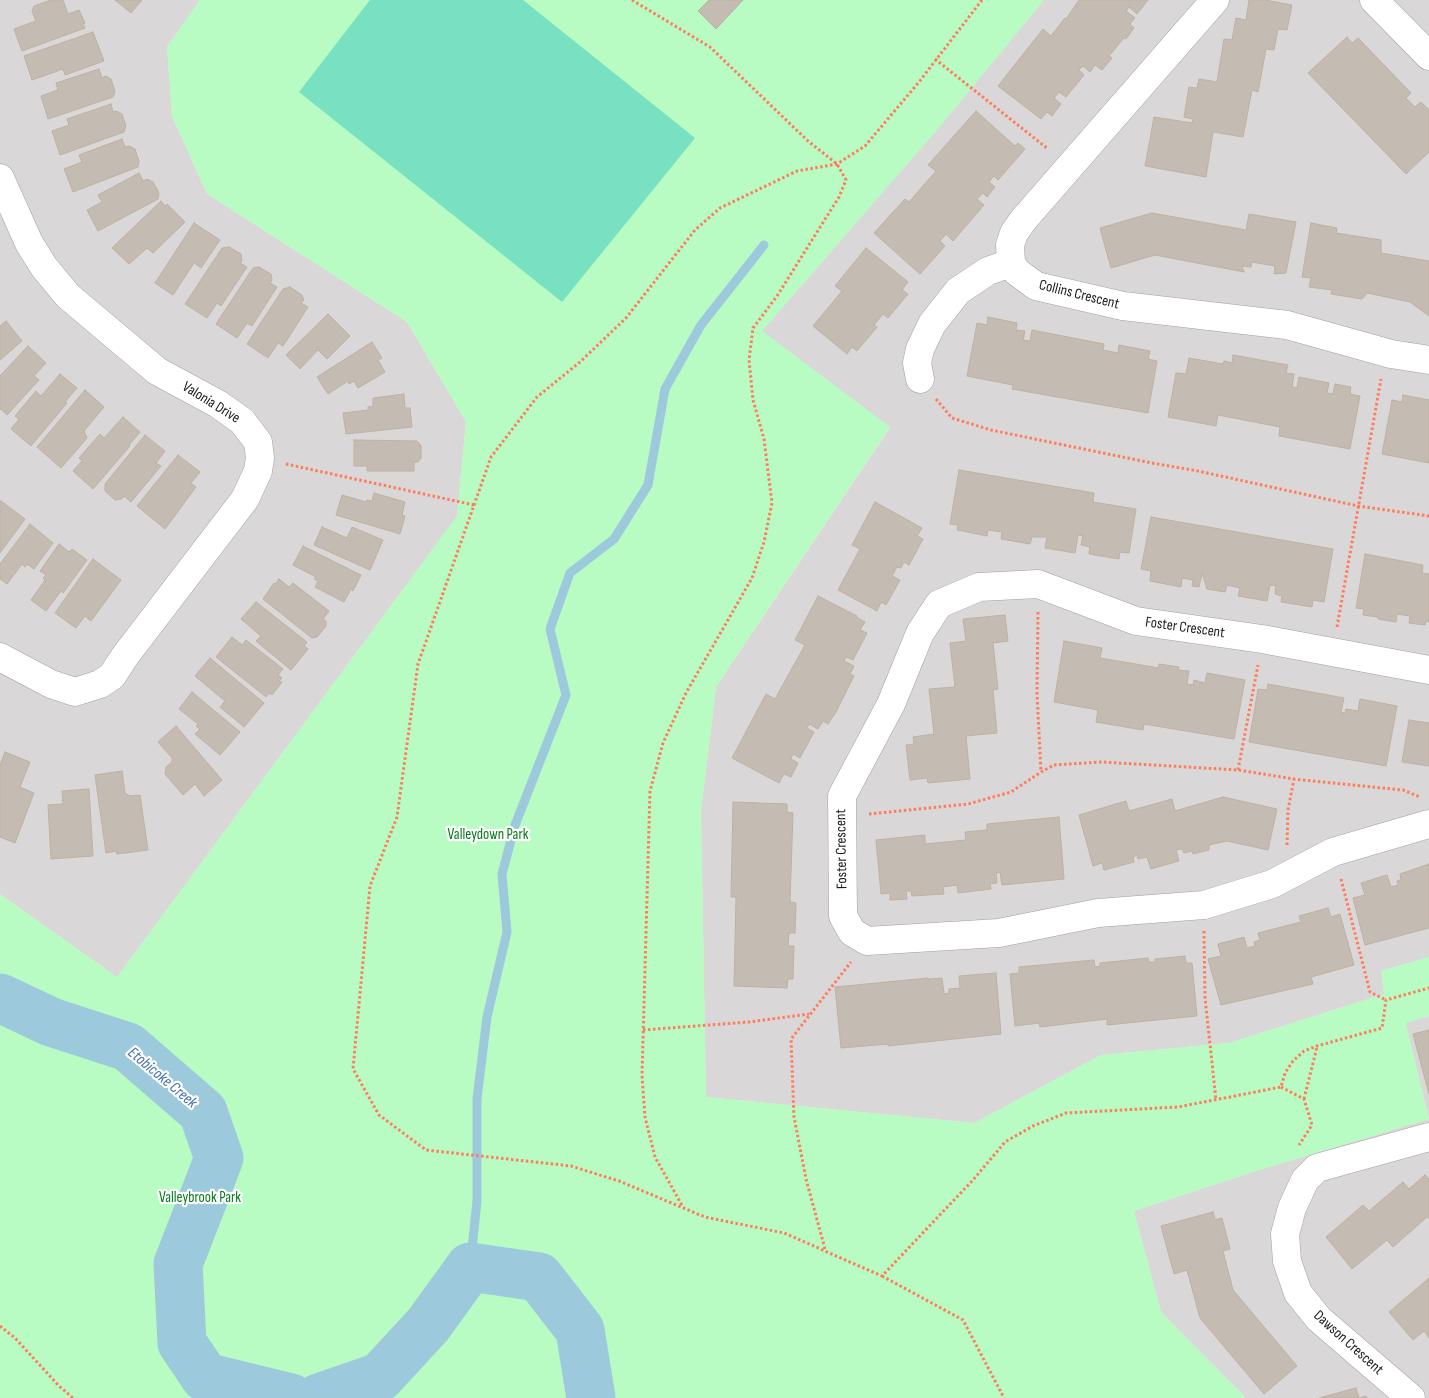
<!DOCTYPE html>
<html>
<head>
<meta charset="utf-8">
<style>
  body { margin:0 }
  canvas { display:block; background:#edeadf }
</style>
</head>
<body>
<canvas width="1429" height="1398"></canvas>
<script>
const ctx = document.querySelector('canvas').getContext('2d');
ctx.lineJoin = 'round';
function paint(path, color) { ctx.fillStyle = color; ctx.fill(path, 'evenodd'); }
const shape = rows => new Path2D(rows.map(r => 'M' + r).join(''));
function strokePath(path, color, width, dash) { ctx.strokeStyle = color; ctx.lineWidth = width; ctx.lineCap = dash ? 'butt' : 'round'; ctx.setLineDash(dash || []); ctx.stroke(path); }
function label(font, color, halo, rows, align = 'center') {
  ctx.font = font + ' "Sofia Sans Condensed",sans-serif'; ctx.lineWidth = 4.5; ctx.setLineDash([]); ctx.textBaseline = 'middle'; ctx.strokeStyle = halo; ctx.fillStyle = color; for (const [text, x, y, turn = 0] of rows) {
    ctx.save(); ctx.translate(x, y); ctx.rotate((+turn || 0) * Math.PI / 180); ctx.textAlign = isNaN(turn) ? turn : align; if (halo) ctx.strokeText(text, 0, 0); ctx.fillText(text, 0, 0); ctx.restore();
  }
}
const residential = shape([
  [0,0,200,0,167,47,172,116,207,194,407,322,466,422,457,516,117,977,0,894],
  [1044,0,1429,0,1429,957,1381,971,1384,994,1229,1043,1101,1055,974,1123,706,1097,701,811,716,687,890,428,762,331,936,131],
  [1429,1016,1429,1118,1405,1023],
  [1429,1119,1429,1398,1246,1398,1161,1312,1134,1211,1259,1170]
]);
const park = shape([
  [200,0,1044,0,936,131,762,331,890,427,716,687,701,811,706,1097,974,1123,1101,1055,1229,1043,1384,994,1381,971,1429,957,1429,1016,1406,1023,1429,1119,1259,1170,1134,1211,1161,1312,1246,1398,0,1398,0,894,117,977,457,516,466,422,407,322,207,194,172,116,167,47]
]);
const pitch = shape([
  [370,0,523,0,695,138,562,302,299,92]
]);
const stream = shape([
  [470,1267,477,1201,477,1099,487,1017,507,932,502,874,515,825,566,695,550,629,570,573,614,539,648,485,665,389,701,325,764,245]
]);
const river = shape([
  [0,998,51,1022,128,1047,203,1112,219,1158,178,1264,182,1343,205,1377,291,1398],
  [319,1398,380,1377,428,1325,470,1267,539,1277,580,1330,591,1398]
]);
const building = shape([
  [51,0,63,0,68,14,79,10,85,23,83,24,85,28,22,51,14,29,36,21,32,11,34,6,51,0],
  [115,0,142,0,131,13,115,0],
  [709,0,743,0,716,29,698,11,709,0],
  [1079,0,1148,0,1137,14,1129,7,1126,11,1135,18,1130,24,1134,28,1126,39,1124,38,1109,56,1112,58,1102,70,1095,65,1090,72,1083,66,1079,70,1084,75,1066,97,1059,92,1054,98,1061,104,1052,116,1047,112,1041,119,998,86,1043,29,1051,36,1065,18,1066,19,1079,0],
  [1249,0,1265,0,1292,5,1287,30,1278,29,1274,50,1266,49,1258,92,1252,90,1243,137,1213,132,1206,177,1145,166,1154,117,1192,123,1193,119,1184,117,1189,87,1197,88,1199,79,1217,82,1224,39,1232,40,1236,18,1246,20,1249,0],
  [93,32,104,61,65,75,63,69,32,80,24,56,93,32],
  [1347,37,1352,43,1358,38,1411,93,1406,98,1415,107,1421,102,1429,110,1429,152,1406,174,1308,73,1347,37],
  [99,69,102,78,106,76,111,79,115,91,113,97,48,119,41,96,58,90,56,83,99,69],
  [111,104,113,112,116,111,122,114,126,126,124,132,60,155,52,131,69,125,67,119,111,104],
  [976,111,1015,146,1018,143,1025,149,998,180,994,176,989,182,995,187,987,197,983,193,977,199,984,205,953,241,946,234,940,241,945,246,920,274,874,233,905,199,909,202,936,171,928,165,976,111],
  [122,139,125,147,129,146,135,149,139,161,138,167,73,192,64,169,82,162,79,155,122,139],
  [139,173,143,181,147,179,153,182,159,193,158,199,98,231,87,210,102,202,98,195,139,173],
  [161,201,165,206,167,204,185,222,153,253,147,248,129,264,112,248,161,201],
  [1152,213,1246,230,1249,214,1296,222,1286,273,1274,274,1275,266,1252,262,1251,267,1242,266,1244,272,1155,255,1111,268,1100,228,1152,213],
  [194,223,220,240,201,268,194,263,173,295,155,283,194,223],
  [1311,223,1337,228,1336,233,1381,240,1381,253,1429,261,1429,316,1410,302,1367,293,1362,299,1331,294,1332,290,1309,287,1311,278,1302,277,1311,223],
  [229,247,241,254,242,261,240,263,247,267,221,306,217,303,207,318,185,304,222,248,229,247],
  [866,248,908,282,902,290,908,294,888,318,883,314,874,325,877,327,857,351,852,347,847,354,813,326,842,291,835,286,866,248],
  [259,267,271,274,272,280,270,283,277,287,252,326,247,323,237,338,216,324,253,268,259,267],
  [290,287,302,295,304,300,301,303,308,307,283,346,278,343,268,358,247,344,283,289,290,287],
  [328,314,350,336,327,359,318,350,300,369,286,355,328,314],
  [988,317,1017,323,1016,330,1025,331,1023,340,1030,341,1032,330,1104,344,1103,350,1118,353,1119,345,1150,351,1148,359,1157,361,1148,413,1012,389,1013,385,967,376,977,323,987,325,988,317],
  [6,321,22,341,0,360,0,326,6,321],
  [372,342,382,358,378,360,385,372,358,388,354,381,349,384,348,381,328,394,317,377,372,342],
  [28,346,46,363,34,376,39,380,7,415,1,409,0,410,0,376,28,346],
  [1233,355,1288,365,1286,373,1294,374,1292,387,1297,388,1299,377,1329,383,1327,393,1333,394,1335,384,1351,387,1350,394,1360,396,1350,449,1279,436,1280,427,1218,415,1216,426,1168,417,1176,373,1186,374,1189,358,1223,364,1224,361,1232,363,1233,355],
  [60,374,77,388,65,402,67,403,31,446,11,429,19,419,15,416,36,391,41,396,60,374],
  [85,390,104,407,84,431,87,438,61,468,37,447,85,390],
  [404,394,405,408,410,408,412,427,346,434,343,413,368,410,368,407,373,406,373,398,404,394],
  [1403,395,1429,400,1429,463,1382,454,1392,400,1402,402,1403,395],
  [123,417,140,432,129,445,130,446,93,489,73,471,82,461,79,458,100,434,104,438,123,417],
  [145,435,165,451,156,463,161,466,131,502,124,496,122,499,115,500,105,491,105,484,145,435],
  [354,440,417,441,421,445,421,458,418,462,414,462,414,471,367,471,367,466,354,466,354,440],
  [178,455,200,472,191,483,196,487,165,529,137,506,178,455],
  [959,470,1094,493,1093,502,1136,509,1129,553,1120,552,1119,559,1089,554,1090,547,1081,545,1083,536,1078,535,1075,553,1045,548,1047,537,1032,537,1030,544,1001,539,1002,532,988,530,987,536,957,530,958,525,950,524,959,470],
  [374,493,405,502,402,515,405,516,400,534,336,515,342,495,366,502,367,500,372,501,374,493],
  [1,501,25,519,0,553,0,502,1,501],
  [875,502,922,528,917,536,923,539,909,565,904,562,901,568,897,567,892,576,900,580,886,605,881,602,877,611,838,590,860,549,852,545,875,502],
  [1151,517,1333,549,1324,602,1313,600,1312,607,1281,602,1282,596,1275,594,1276,586,1270,585,1267,601,1238,596,1240,588,1227,585,1225,592,1207,589,1202,573,1199,587,1192,586,1193,580,1182,578,1181,587,1150,581,1151,571,1141,569,1151,517],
  [30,524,53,543,34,569,27,564,25,567,22,564,7,584,0,579,0,564,30,524],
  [322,527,347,538,352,527,383,540,370,570,314,545,322,527],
  [59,544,69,552,72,549,87,560,63,593,61,591,46,611,31,600,45,580,43,578,46,575,40,571,59,544],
  [303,546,361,575,353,591,351,589,344,602,315,587,318,581,314,579,316,577,293,565,303,546],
  [1365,554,1423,565,1422,573,1429,574,1429,622,1426,621,1425,625,1409,623,1410,616,1397,614,1396,622,1378,619,1378,617,1363,615,1364,609,1356,608,1365,554],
  [93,559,121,580,91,621,85,616,76,628,55,613,93,559],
  [279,579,289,587,293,583,329,611,323,619,326,621,326,626,317,637,312,638,263,599,274,583,275,584,279,579],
  [818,596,857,616,856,617,865,622,860,630,867,633,853,660,846,657,844,661,854,666,850,674,854,676,836,712,828,724,823,721,818,729,809,724,807,728,814,732,800,758,793,754,791,759,798,763,791,777,784,774,779,783,732,758,766,694,775,699,805,645,795,640,818,596],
  [256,602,307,642,304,646,308,649,291,670,256,641,261,636,241,619,256,602],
  [1005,615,1008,641,993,643,998,689,993,690,997,733,966,736,970,779,928,783,927,778,910,780,906,745,914,744,913,737,934,734,929,689,955,687,950,643,966,641,963,619,1005,615],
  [232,637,242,645,246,640,283,669,278,675,282,678,279,681,282,682,272,695,269,693,266,697,216,657,232,637],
  [1064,641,1102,648,1100,658,1159,668,1159,664,1179,667,1178,670,1189,671,1187,684,1193,685,1194,680,1205,683,1207,673,1245,680,1234,739,1144,724,1143,730,1096,722,1098,710,1054,702,1064,641],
  [210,658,264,703,244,727,220,707,225,701,195,676,210,658],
  [1268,684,1344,698,1341,712,1345,713,1346,709,1358,711,1360,699,1397,706,1386,766,1249,742,1258,689,1267,690,1268,684],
  [192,692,240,732,220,755,195,734,200,729,196,726,198,724,179,709,192,692],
  [1409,720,1429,723,1429,766,1402,762,1409,720],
  [176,726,222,780,204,796,195,784,183,795,165,774,166,767,172,762,172,758,158,742,176,726],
  [5,752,30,762,20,787,34,793,15,843,0,837,0,765,5,752],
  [122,771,125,793,130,796,140,795,148,850,117,854,116,851,106,853,95,775,122,771],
  [89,789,93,856,51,859,48,805,63,804,62,791,89,789],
  [1223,797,1277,809,1268,850,1227,841,1209,845,1209,850,1193,854,1192,851,1184,853,1182,849,1176,850,1179,861,1151,869,1147,857,1138,859,1137,855,1133,857,1134,862,1104,870,1102,863,1093,866,1079,815,1126,801,1129,811,1172,799,1175,811,1223,797],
  [733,802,787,804,787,812,793,813,790,902,796,903,795,933,789,933,788,946,794,946,793,979,788,979,787,988,734,986,736,897,731,897,733,802],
  [1059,817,1064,879,1002,885,1000,872,996,873,997,883,990,884,991,889,958,893,957,885,943,887,944,894,912,896,911,891,906,891,907,899,890,900,890,893,881,894,876,840,925,835,925,844,966,840,965,832,987,830,987,824,1059,817],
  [1429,864,1429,928,1365,945,1353,898,1365,895,1361,883,1387,875,1391,887,1398,885,1397,881,1401,880,1400,874,1429,864],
  [1328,908,1331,917,1340,914,1354,965,1311,977,1313,984,1221,1005,1208,959,1221,956,1218,944,1244,937,1247,948,1255,946,1254,942,1260,940,1258,933,1301,922,1299,916,1328,908],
  [1185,956,1186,963,1192,963,1197,1016,1107,1025,1107,1019,1040,1027,1039,1023,1015,1026,1010,974,1019,973,1019,967,1094,960,1095,967,1100,966,1100,963,1148,958,1149,962,1155,962,1155,959,1185,956],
  [996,973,1001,1034,888,1046,888,1044,841,1048,835,987,928,978,929,982,929,979,942,978,944,994,949,993,949,989,960,988,959,976,996,973],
  [1429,1030,1429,1094,1413,1034,1429,1030],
  [1425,1175,1429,1179,1429,1219,1427,1217,1393,1247,1387,1240,1352,1269,1326,1237,1363,1205,1369,1211,1403,1182,1409,1189,1425,1175],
  [1213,1212,1215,1220,1222,1218,1230,1249,1223,1251,1233,1290,1297,1366,1264,1394,1200,1318,1187,1270,1174,1274,1161,1226,1213,1212],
  [1429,1278,1429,1338,1424,1331,1413,1340,1389,1312,1429,1278],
  [1356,1388,1359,1398,1366,1396,1367,1398,1319,1398,1356,1388]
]);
const path = shape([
  [632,0,710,47,808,141,837,164,846,180,839,197,777,296,753,328,749,360,753,400,764,439,772,503,764,542,752,578,686,693,663,743,650,791,642,1075,645,1117,655,1157,683,1207],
  [982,0,919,82,865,146,837,164,797,171,720,208,695,230,626,318,580,362,537,397,491,457,418,664,397,817,370,886,353,1069,379,1115,426,1150,571,1166,619,1181,705,1217,784,1233,882,1276,973,1180,1005,1142,1033,1126,1066,1113,1178,1107,1281,1087,1285,1073,1293,1061,1304,1051,1317,1046,1382,1028,1386,1000,1429,988],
  [935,59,1048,149],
  [936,399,952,418,991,430,1152,463,1198,471,1358,506,1429,516],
  [286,464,474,505],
  [1038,612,1037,694,1041,772],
  [1337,627,1381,379],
  [1238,770,1258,665],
  [869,814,968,804,1011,792,1041,772,1054,765,1102,762,1238,770,1294,779,1403,790,1420,797],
  [1287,845,1288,810,1294,779],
  [1341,879,1370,992,1386,1000],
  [1204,931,1205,998,1216,1100],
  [643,1030,749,1022,809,1014],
  [1281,1087,1304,1099,1312,1125,1299,1145],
  [1304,1099,1317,1047],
  [825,1249,806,1179,794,1117,791,1039,851,962],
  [882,1276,963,1320,1004,1398],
  [0,1326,15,1338,59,1386,73,1398]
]);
const minor = shape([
  [1215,0,1024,219,1014,233,1010,245,1011,263,1017,272,1036,286,1123,306,1287,325,1391,354,1429,360],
  [1374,0,1429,56],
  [0,178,29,243,44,267,68,296,157,371,218,404,242,421,258,442,260,458,258,471,245,499,125,656,112,676,100,684,75,692,51,684,0,657],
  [920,379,917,363,920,349,932,324,958,291,988,271,1011,263],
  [1429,670,1262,639,1136,621,1038,584,979,587,939,604,920,633,891,704,842,796,843,916,852,932,867,941,999,933,1098,913,1204,905,1272,884,1333,852,1429,824],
  [1411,1398,1319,1319,1298,1293,1287,1261,1285,1234,1292,1208,1305,1180,1317,1168,1429,1137]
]);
const streetNames = [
  ["Collins Crescent",1079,295,14],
  ["Valonia Drive",211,403,32],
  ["Foster Crescent",1185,628,8],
  ["Foster Crescent",842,849,-91],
  ["Dawson Crescent",1348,1343,42]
];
const parkNames = [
  ["Valleydown Park",488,835],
  ["Valleybrook Park",200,1198]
];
const waterNames = [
  ["Etobicoke Creek",162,1078,40]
];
paint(residential, '#d9d7d7');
paint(park, '#b8fbc3');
paint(pitch, '#78e1c2');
strokePath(stream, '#9dc9dd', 9);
strokePath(river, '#9dc9dd', 49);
paint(building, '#c4bcb2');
strokePath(building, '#bfb1a1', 1);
strokePath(minor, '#a1a1a1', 29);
strokePath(path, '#ff7d5e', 3, [2.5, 2.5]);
strokePath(minor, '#fff', 28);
label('15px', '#1a1a1a', '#fff', streetNames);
label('15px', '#077a1b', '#fff', parkNames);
label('italic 16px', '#446fad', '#fff', waterNames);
</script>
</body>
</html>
